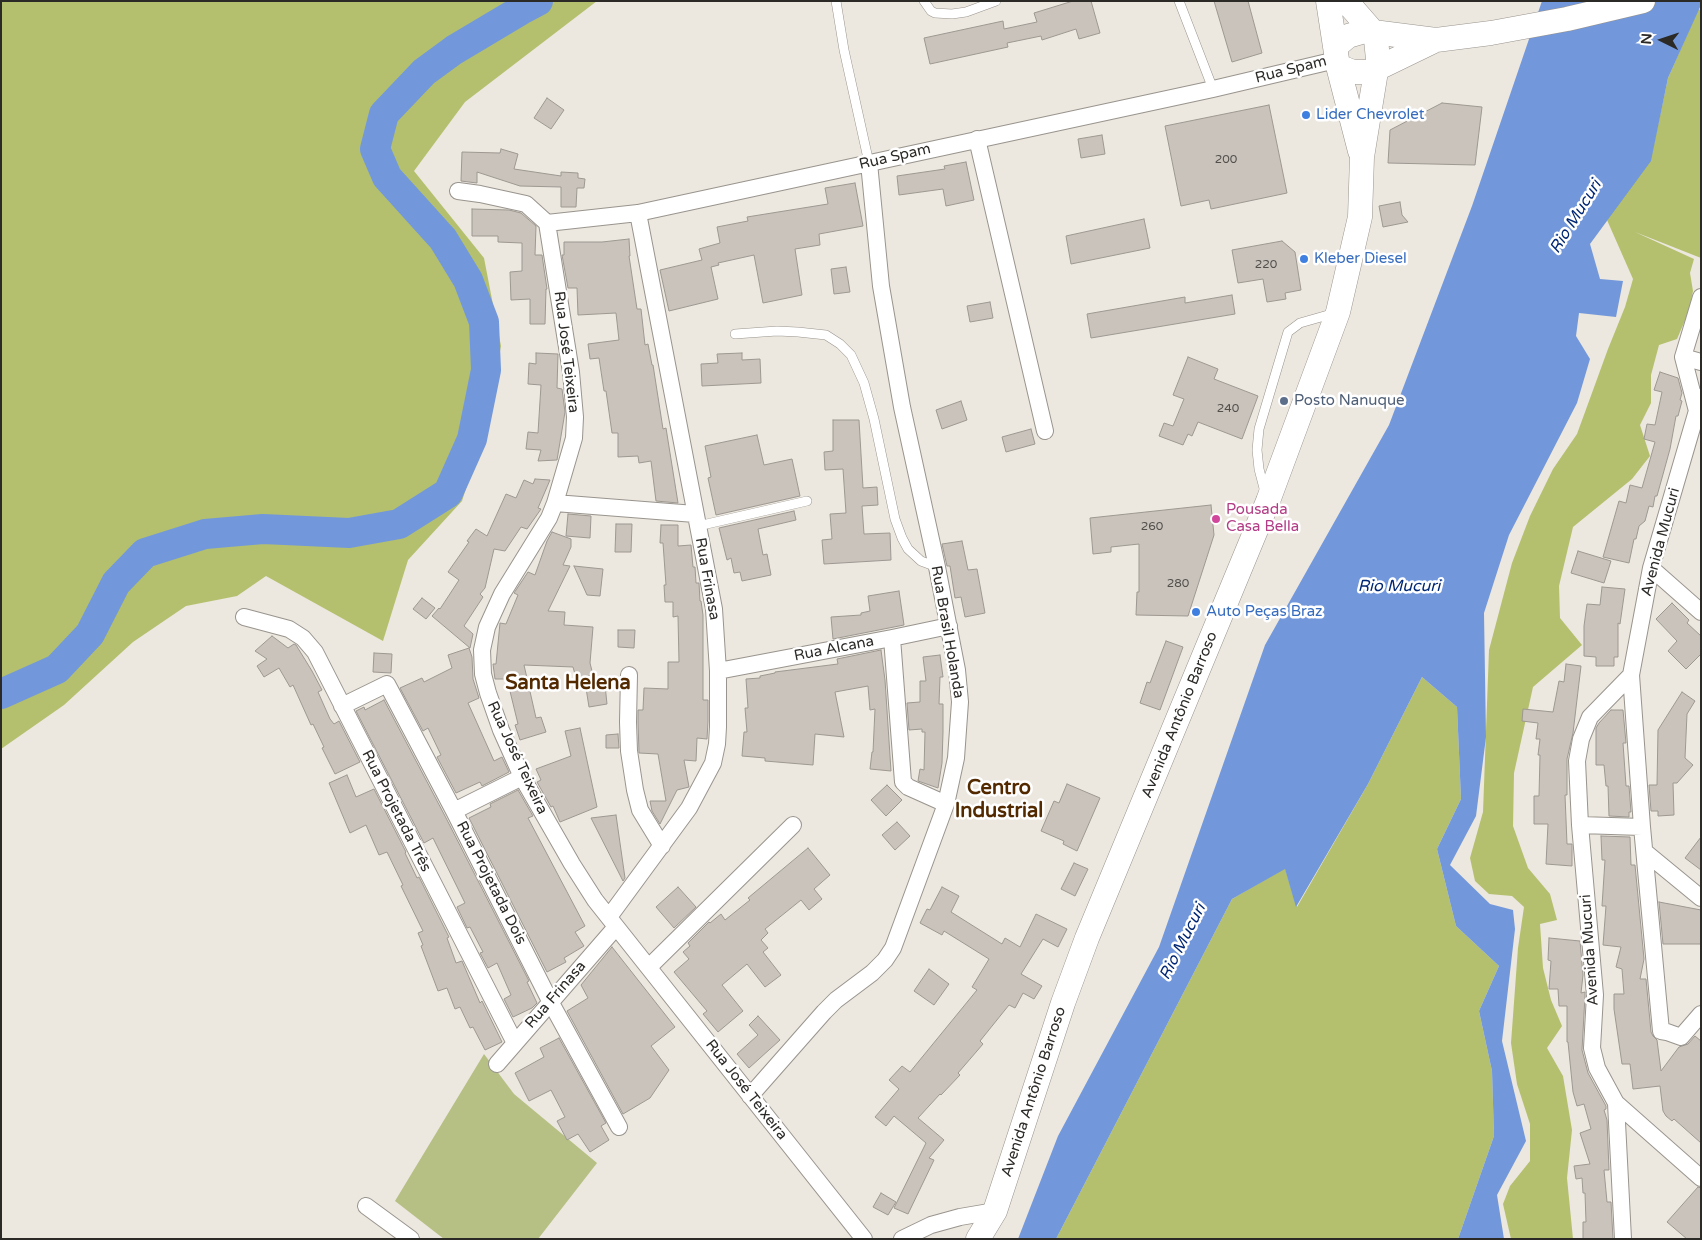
<!DOCTYPE html>
<html>
<head>
<meta charset="utf-8">
<style>
  body { margin:0 }
  #map { position:relative; width:1702px; height:1240px; overflow:hidden; background:#ece7df; font-family:"Varela Round",sans-serif }
  canvas { display:block }
  .frame { position:absolute; inset:0; border:2px solid #2c2a27; pointer-events:none }
  .north { position:absolute; left:1637px; top:15px; width:50px; height:50px; -webkit-text-stroke:4px #fff; paint-order:stroke; rotate:274deg; font-size:14px; font-weight:700; line-height:20px; text-align:center; color:#2c2a27 }
  .north::after { content:''; display:block; margin:auto; width:18px; height:22px; background:#2c2a27; clip-path:polygon(50% 0,100% 100%,50% 72%,0 100%) }
</style>
</head>
<body>
<div id="map">
<canvas width="1702" height="1240"></canvas>
<div class="frame"></div>
<div class="north">N</div>
</div>
<script>
const ctx = document.querySelector('canvas').getContext('2d');
ctx.lineJoin = 'round';
function paint(path, color) { ctx.fillStyle = color; ctx.fill(path, 'evenodd'); }
const shape = rows => new Path2D(rows.map(r => 'M' + r).join(''));
function strokePath(path, color, width, dash) { ctx.strokeStyle = color; ctx.lineWidth = width; ctx.lineCap = dash ? 'butt' : 'round'; ctx.setLineDash(dash || []); ctx.stroke(path); }
function label(font, color, halo, rows, align = 'center') {
  ctx.font = font + ' "Varela Round",sans-serif'; ctx.lineWidth = 5; ctx.setLineDash([]); ctx.textBaseline = 'middle'; ctx.strokeStyle = halo; ctx.fillStyle = color; for (const [text, x, y, turn = 0] of rows) {
    ctx.save(); ctx.translate(x, y); ctx.rotate((+turn || 0) * Math.PI / 180); ctx.textAlign = isNaN(turn) ? turn : align; if (halo) ctx.strokeText(text, 0, 0); ctx.fillText(text, 0, 0); ctx.restore();
  }
}
const green = shape([
  [484,1054,514,1094,597,1163,538,1239,444,1239,395,1201]
]);
const forest = shape([
  [1,1,597,1,465,102,414,171,484,258,501,346,485,429,462,501,408,560,383,641,266,576,237,596,186,606,133,642,64,705,1,749],
  [1701,9,1701,258,1635,232,1694,259,1690,273,1693,291,1689,311,1677,339,1659,345,1651,375,1651,403,1640,425,1650,456,1632,479,1573,527,1559,586,1560,618,1582,645,1533,687,1514,773,1513,826,1528,868,1550,894,1557,920,1540,924,1543,968,1551,1000,1562,1026,1547,1048,1563,1076,1572,1130,1567,1178,1573,1239,1511,1239,1503,1204,1510,1186,1530,1161,1530,1124,1517,1084,1511,1043,1518,948,1524,907,1512,896,1489,894,1475,881,1470,858,1483,812,1489,650,1512,563,1530,516,1553,469,1577,434,1608,349,1625,307,1633,279,1607,220,1652,153,1668,78,1698,10],
  [1422,677,1457,707,1461,799,1437,849,1456,926,1499,966,1479,1011,1492,1071,1494,1136,1458,1239,1056,1239,1232,899,1285,868,1297,907,1368,784]
]);
const water = shape([
  [1542,1,1701,1,1701,5,1668,78,1651,161,1590,244,1600,279,1623,281,1616,317,1579,313,1576,336,1590,359,1577,403,1509,535,1484,613,1486,737,1476,816,1450,865,1490,904,1513,910,1515,929,1502,1041,1526,1141,1497,1195,1504,1239,1458,1239,1494,1136,1492,1071,1479,1011,1499,966,1456,926,1437,849,1461,799,1457,707,1422,677,1368,784,1296,907,1285,869,1232,899,1056,1239,1018,1239,1058,1136,1159,947,1265,645,1389,425,1472,206]
]);
const river = shape([
  [1,694,57,669,90,634,116,583,145,553,205,534,263,529,349,533,399,524,448,493,472,439,486,370,484,322,468,280,443,239,387,177,375,149,384,114,424,72,454,50,521,10,538,1]
]);
const building = shape([
  [1073,1,1091,1,1100,33,1079,39,1076,29,1042,40,1041,36,1007,43,1008,47,930,64,924,38,1003,21,1004,29,1037,22,1034,13,1073,1],
  [1214,1,1248,1,1262,53,1232,62,1214,1],
  [547,98,564,110,551,129,534,118,547,98],
  [1442,103,1482,107,1475,165,1388,163,1390,130,1442,103],
  [1269,105,1287,193,1211,209,1209,200,1181,206,1165,126,1269,105],
  [1102,135,1105,154,1081,158,1078,139,1102,135],
  [501,149,518,154,514,169,561,176,561,172,578,173,578,178,585,179,584,188,577,188,576,207,561,207,561,187,520,186,477,172,477,183,461,181,462,152,500,153,501,149],
  [966,162,974,200,946,206,943,189,899,195,897,176,945,169,944,166,966,162],
  [855,183,863,226,819,234,820,245,795,249,802,295,763,303,754,255,718,263,719,265,711,267,718,299,669,311,660,270,702,260,699,249,720,243,717,227,748,221,747,217,828,204,825,188,855,183],
  [1400,202,1402,215,1408,222,1383,227,1379,206,1400,202],
  [472,209,509,210,521,213,536,226,535,255,542,255,547,289,546,289,545,324,530,324,530,299,511,300,510,272,522,271,522,243,498,242,498,236,472,236,472,209],
  [1144,219,1150,248,1071,264,1066,236,1144,219],
  [629,239,630,256,629,256,637,309,641,309,645,345,648,344,652,365,653,365,663,429,666,428,678,503,656,501,651,461,639,463,638,456,618,457,618,433,612,433,606,391,604,391,599,358,590,359,588,344,619,340,616,313,578,315,577,288,568,288,562,255,564,255,564,242,602,242,629,239],
  [1282,241,1295,252,1301,290,1285,293,1286,299,1267,302,1263,279,1238,283,1232,250,1282,241],
  [846,267,850,292,834,294,831,269,846,267],
  [1232,295,1235,314,1091,338,1087,314,1185,297,1185,303,1232,295],
  [990,302,993,318,970,322,967,306,990,302],
  [536,353,558,354,557,388,562,389,565,412,557,460,538,461,541,450,526,449,528,432,538,433,541,385,528,384,529,363,536,364,536,353],
  [742,353,742,360,760,359,761,383,702,386,701,364,718,363,717,354,742,353],
  [1188,357,1218,369,1214,379,1258,396,1242,439,1198,422,1192,436,1188,434,1183,445,1159,436,1164,423,1173,426,1184,399,1173,395,1188,357],
  [1660,372,1678,378,1682,393,1680,400,1682,401,1678,416,1676,416,1670,449,1657,496,1655,496,1653,507,1649,506,1645,521,1639,526,1636,539,1634,539,1629,563,1603,557,1619,501,1626,503,1630,485,1642,488,1655,442,1644,439,1647,424,1655,425,1662,392,1654,390,1660,372],
  [961,401,967,420,942,429,936,410,961,401],
  [833,420,859,420,863,488,877,487,878,505,862,506,864,534,890,533,891,560,824,564,822,540,832,539,830,514,846,513,843,469,825,470,824,452,833,451,833,420],
  [1031,429,1035,444,1006,452,1002,437,1031,429],
  [757,435,764,465,792,459,800,496,716,515,708,478,711,477,705,446,757,435],
  [535,479,550,480,538,508,541,509,527,529,521,527,505,551,494,549,485,588,480,594,483,597,464,626,473,634,470,648,432,616,439,608,440,609,459,580,448,572,469,542,467,541,476,529,487,536,506,494,516,498,524,480,533,484,535,479],
  [1211,505,1214,535,1188,616,1136,615,1137,592,1139,592,1139,544,1111,547,1111,552,1093,554,1090,518,1211,505],
  [794,511,796,520,758,529,763,555,767,554,771,575,742,581,740,572,734,573,731,558,727,560,719,528,794,511],
  [568,514,591,516,590,538,566,536,568,514],
  [616,524,632,524,631,552,615,552,616,524],
  [661,525,678,525,678,546,691,545,693,567,695,567,696,583,699,583,700,601,701,601,703,615,703,700,708,700,708,721,707,739,697,738,696,761,684,760,689,787,677,790,660,824,652,811,650,801,666,801,658,754,639,753,638,722,638,710,643,710,644,688,668,689,668,662,679,662,678,616,673,617,673,602,665,602,664,585,666,585,663,543,660,543,661,525],
  [552,532,571,539,571,547,563,565,570,566,548,611,565,612,564,625,593,627,590,663,593,675,576,678,573,667,524,665,536,718,541,717,546,732,520,740,515,725,518,724,507,679,495,679,493,664,496,664,500,623,506,624,518,595,514,593,528,572,535,575,547,541,552,532],
  [962,541,968,570,977,569,985,613,965,617,961,597,955,598,950,566,947,566,942,544,962,541],
  [1578,551,1611,561,1604,583,1571,573,1578,551],
  [574,566,603,569,600,596,587,595,574,566],
  [1602,587,1625,589,1620,624,1618,623,1618,657,1614,657,1614,666,1596,666,1596,657,1584,656,1584,626,1587,604,1600,605,1602,587],
  [899,591,904,625,833,639,831,617,861,615,861,613,870,611,868,596,899,591],
  [422,598,435,608,426,619,413,609,422,598],
  [1672,603,1689,620,1687,623,1701,636,1701,654,1686,669,1668,651,1677,641,1656,619,1672,603],
  [618,630,635,630,634,648,618,647,618,630],
  [272,636,288,648,294,644,296,645,312,671,322,690,318,692,330,719,334,724,339,721,360,762,335,774,322,748,324,747,313,724,311,725,293,685,290,687,279,668,264,677,257,666,267,659,255,651,272,636],
  [1166,641,1183,647,1160,710,1140,703,1147,682,1150,683,1166,641],
  [469,648,472,657,473,679,479,698,468,703,494,761,502,757,509,772,482,786,480,782,456,793,437,757,441,755,428,728,423,731,400,688,422,678,424,682,452,668,448,655,469,648],
  [881,650,885,680,891,771,870,769,872,752,873,752,875,709,870,710,868,686,835,692,844,737,815,734,813,765,765,761,765,758,742,756,744,732,747,732,745,708,748,708,746,679,760,678,760,676,775,673,775,672,838,664,837,659,881,650],
  [374,653,392,654,391,673,373,672,374,653],
  [940,655,943,677,940,677,939,704,943,704,943,732,942,763,938,788,918,781,920,769,924,770,925,732,922,732,922,729,909,730,907,703,920,702,920,681,926,681,923,657,940,655],
  [1566,664,1581,666,1573,733,1567,759,1567,795,1565,795,1567,844,1572,844,1572,866,1546,864,1548,824,1534,824,1534,796,1539,796,1540,755,1538,755,1540,739,1536,739,1538,723,1522,721,1523,709,1553,712,1559,681,1564,682,1566,664],
  [605,685,607,704,589,707,586,688,605,685],
  [1682,692,1695,701,1687,714,1685,758,1693,765,1677,783,1673,783,1674,815,1658,816,1658,811,1651,811,1649,785,1657,785,1658,730,1682,692],
  [384,700,445,816,529,981,527,982,537,1003,532,1008,513,1017,504,999,511,995,497,963,488,968,480,953,483,952,470,927,467,928,457,907,465,903,433,838,424,843,356,711,364,707,365,710,384,700],
  [1611,710,1623,710,1626,743,1623,743,1626,786,1629,786,1631,812,1629,812,1629,817,1609,816,1608,786,1606,786,1604,765,1596,765,1596,728,1599,723,1611,710],
  [580,728,597,807,560,822,553,806,551,807,537,782,541,780,536,769,571,756,565,731,580,728],
  [618,734,619,748,606,748,606,735,618,734],
  [347,775,356,797,374,789,406,852,405,853,417,878,419,877,449,937,447,938,456,963,462,961,480,1003,482,1001,502,1042,485,1050,473,1027,470,1028,460,1007,455,1009,447,988,438,991,421,946,423,945,418,933,423,931,401,886,403,885,387,852,379,855,366,825,350,833,329,783,347,775],
  [1067,784,1100,798,1077,851,1063,844,1064,841,1041,831,1054,801,1059,803,1067,784],
  [887,785,902,800,886,816,871,800,887,785],
  [518,790,533,816,528,818,585,926,575,932,584,946,564,958,566,962,547,972,469,818,491,807,490,804,518,790],
  [616,815,625,878,623,881,591,818,616,815],
  [897,822,910,836,895,850,882,835,897,822],
  [1601,836,1630,837,1631,865,1635,865,1644,959,1640,979,1646,979,1651,1032,1653,1036,1657,1040,1661,1071,1679,1047,1688,1044,1695,1036,1701,1041,1701,1143,1674,1119,1672,1121,1666,1116,1663,1111,1660,1086,1633,1089,1630,1064,1622,1064,1614,1009,1614,994,1624,994,1622,969,1616,967,1621,947,1603,945,1606,906,1602,906,1605,860,1602,860,1601,836],
  [1701,837,1701,870,1685,858,1701,837],
  [808,848,830,875,814,889,822,899,809,910,801,900,765,929,768,933,761,940,768,948,763,952,781,975,765,987,747,964,722,985,743,1011,718,1032,703,1014,707,1011,674,972,689,959,683,952,690,946,688,943,709,922,710,923,721,914,725,920,750,900,748,898,808,848],
  [1074,863,1088,869,1075,896,1061,889,1074,863],
  [678,887,696,907,674,928,656,907,678,887],
  [942,887,959,896,951,912,1002,944,1005,938,1020,947,1036,914,1067,929,1058,947,1043,939,1021,974,1042,986,1034,999,1023,993,1015,1008,1009,1005,980,1041,983,1044,958,1073,960,1075,941,1095,940,1094,918,1118,944,1140,929,1158,934,1160,908,1214,894,1208,926,1143,894,1116,886,1126,875,1117,899,1089,889,1080,902,1066,910,1072,977,990,972,987,989,959,944,931,942,935,920,923,927,909,930,910,942,887],
  [1659,902,1701,910,1701,944,1663,944,1659,902],
  [1549,938,1580,941,1583,975,1581,993,1585,992,1585,996,1582,1050,1588,1073,1606,1106,1606,1109,1604,1110,1607,1120,1609,1170,1604,1170,1607,1202,1611,1202,1613,1239,1583,1239,1583,1222,1586,1222,1585,1193,1583,1193,1582,1178,1576,1179,1574,1166,1590,1164,1580,1133,1591,1129,1584,1104,1577,1106,1573,1092,1568,1042,1567,1042,1567,1006,1559,1006,1558,989,1549,989,1551,961,1548,960,1549,938],
  [612,947,675,1027,651,1046,669,1070,650,1098,623,1114,567,1011,588,998,581,985,612,947],
  [929,969,949,984,934,1005,914,991,929,969],
  [758,1016,780,1040,749,1068,737,1054,758,1035,749,1025,758,1016],
  [559,1038,606,1123,601,1126,609,1140,590,1152,578,1134,567,1140,557,1121,565,1117,551,1090,529,1101,515,1073,544,1057,540,1048,559,1038],
  [1698,1187,1701,1188,1701,1239,1687,1239,1667,1222,1698,1187],
  [881,1193,896,1202,888,1215,873,1207,881,1193]
]);
const lane = shape([
  [836,1,844,50,869,163],
  [924,1,931,11,935,13,952,14,966,12,996,1],
  [1179,1,1213,89],
  [735,334,777,331,798,332,826,335,840,344,851,355,864,383,874,419,895,519,902,538,908,549,921,561,937,567],
  [1265,492,1259,469,1257,450,1259,429,1288,332,1300,323,1335,313],
  [698,526,807,501]
]);
const street = shape([
  [977,139,1045,431],
  [458,191,480,194,526,204,547,223,638,213,1213,89,1336,60],
  [547,223,571,372,575,417,574,438,555,503,549,518,502,594,487,627,482,650,483,674,488,693,501,730,522,777,572,864,595,900,864,1239],
  [1683,357,1701,362],
  [1697,411,1683,357,1701,297],
  [555,503,695,514],
  [1651,568,1701,612],
  [244,617,289,629,303,638,315,652,515,1043],
  [892,638,903,782,908,787,946,804],
  [718,671,892,638,949,626],
  [629,675,628,722,629,751,635,790,640,810,662,846],
  [1631,675,1642,827,1661,1031,1667,1032,1681,1037,1701,1014],
  [342,706,387,684,454,811,550,1001,619,1127],
  [454,811,522,777],
  [1580,825,1642,827],
  [1645,852,1701,898],
  [609,917,689,808,713,763,717,744,718,727,718,671,714,609,638,213],
  [649,967,793,825],
  [497,1064,616,927],
  [750,1096,824,1012,836,1000,872,973,885,960,893,948,946,804,956,758,960,702,957,670,937,567,902,407,881,286,869,163],
  [1616,1103,1701,1178],
  [366,1206,411,1239],
  [902,1239,931,1225,960,1217,995,1211],
  [1623,1239,1616,1103,1597,1068,1592,1048,1595,995,1580,825,1577,761,1581,739,1590,717,1631,675,1651,568,1701,397]
]);
const secondary = shape([
  [1328,1,1338,66,1360,151],
  [1335,47,1348,36,1365,31,1436,40,1491,33,1567,19,1643,1],
  [1338,66,1353,72,1370,72,1436,40],
  [978,1239,995,1211,1063,1003,1087,938,1268,501,1338,312,1360,217,1362,157,1378,59,1376,40,1373,32,1346,1]
]);
const markers = [
  [1306,115,5,"#3f7fe0"],
  [1304,259,5,"#3f7fe0"],
  [1284,401,5,"#5c6f8a"],
  [1216,519,5,"#d1479c"],
  [1196,612,5,"#3f7fe0"]
];
const numberNames = [
  ["200",1226,160],
  ["220",1266,265],
  ["240",1228,409],
  ["260",1152,527],
  ["280",1178,584]
];
const streetNames = [
  ["Rua Spam",1291,70,-14],
  ["Rua Spam",895,157,-13],
  ["Rua José Teixeira",566,352,83],
  ["Avenida Mucuri",1661,542,-75],
  ["Rua Frinasa",707,579,80],
  ["Rua Brasil Holanda",947,632,80],
  ["Rua Alcana",834,649,-11],
  ["Avenida Antônio Barroso",1180,715,-68],
  ["Rua José Teixeira",517,758,65],
  ["Rua Projetada Três",396,811,63],
  ["Rua Projetada Dois",491,883,63],
  ["Avenida Mucuri",1590,950,-94],
  ["Rua Frinasa",556,995,-49],
  ["Rua José Teixeira",746,1090,52],
  ["Avenida Antônio Barroso",1034,1092,-72]
];
const shopNames = [
  ["Lider Chevrolet",1316,115],
  ["Kleber Diesel",1314,259],
  ["Auto Peças Braz",1206,612]
];
const serviceNames = [
  ["Posto Nanuque",1294,401]
];
const hotelNames = [
  ["Pousada",1226,510],
  ["Casa Bella",1226,527]
];
const waterNames = [
  ["Rio Mucuri",1576,217,-58],
  ["Rio Mucuri",1399,587],
  ["Rio Mucuri",1183,942,-63]
];
const districtNames = [
  ["Santa Helena",568,684],
  ["Centro",999,789],
  ["Industrial",999,812]
];
paint(green, '#b6c084');
paint(forest, '#b4c06e');
paint(water, '#7298db');
strokePath(river, '#7298db', 30);
paint(building, '#c9c3bc');
strokePath(building, '#9d9891', 1);
strokePath(lane, '#99948d', 10);
strokePath(street, '#99948d', 18);
strokePath(secondary, '#99948d', 25);
strokePath(lane, '#fff', 9);
strokePath(street, '#fff', 16);
strokePath(secondary, '#fff', 24);
for (const [x, y, r, color] of markers) { const dot = new Path2D(); dot.arc(x, y, r, 0, 2 * Math.PI); ctx.fillStyle = color; ctx.fill(dot); strokePath(dot, '#fff', 2); }
label('12px', '#53504c', null, numberNames);
label('15px', '#2c2a27', '#fff', streetNames);
label('15px', '#366cbe', '#fff', shopNames, 'left');
label('15px', '#4e5e75', '#fff', serviceNames, 'left');
label('15px', '#b23c85', '#fff', hotelNames, 'left');
label('italic 16px', '#002773', '#fff', waterNames);
label('bold 20px', '#532a00', '#fff', districtNames);
</script>
</body>
</html>
